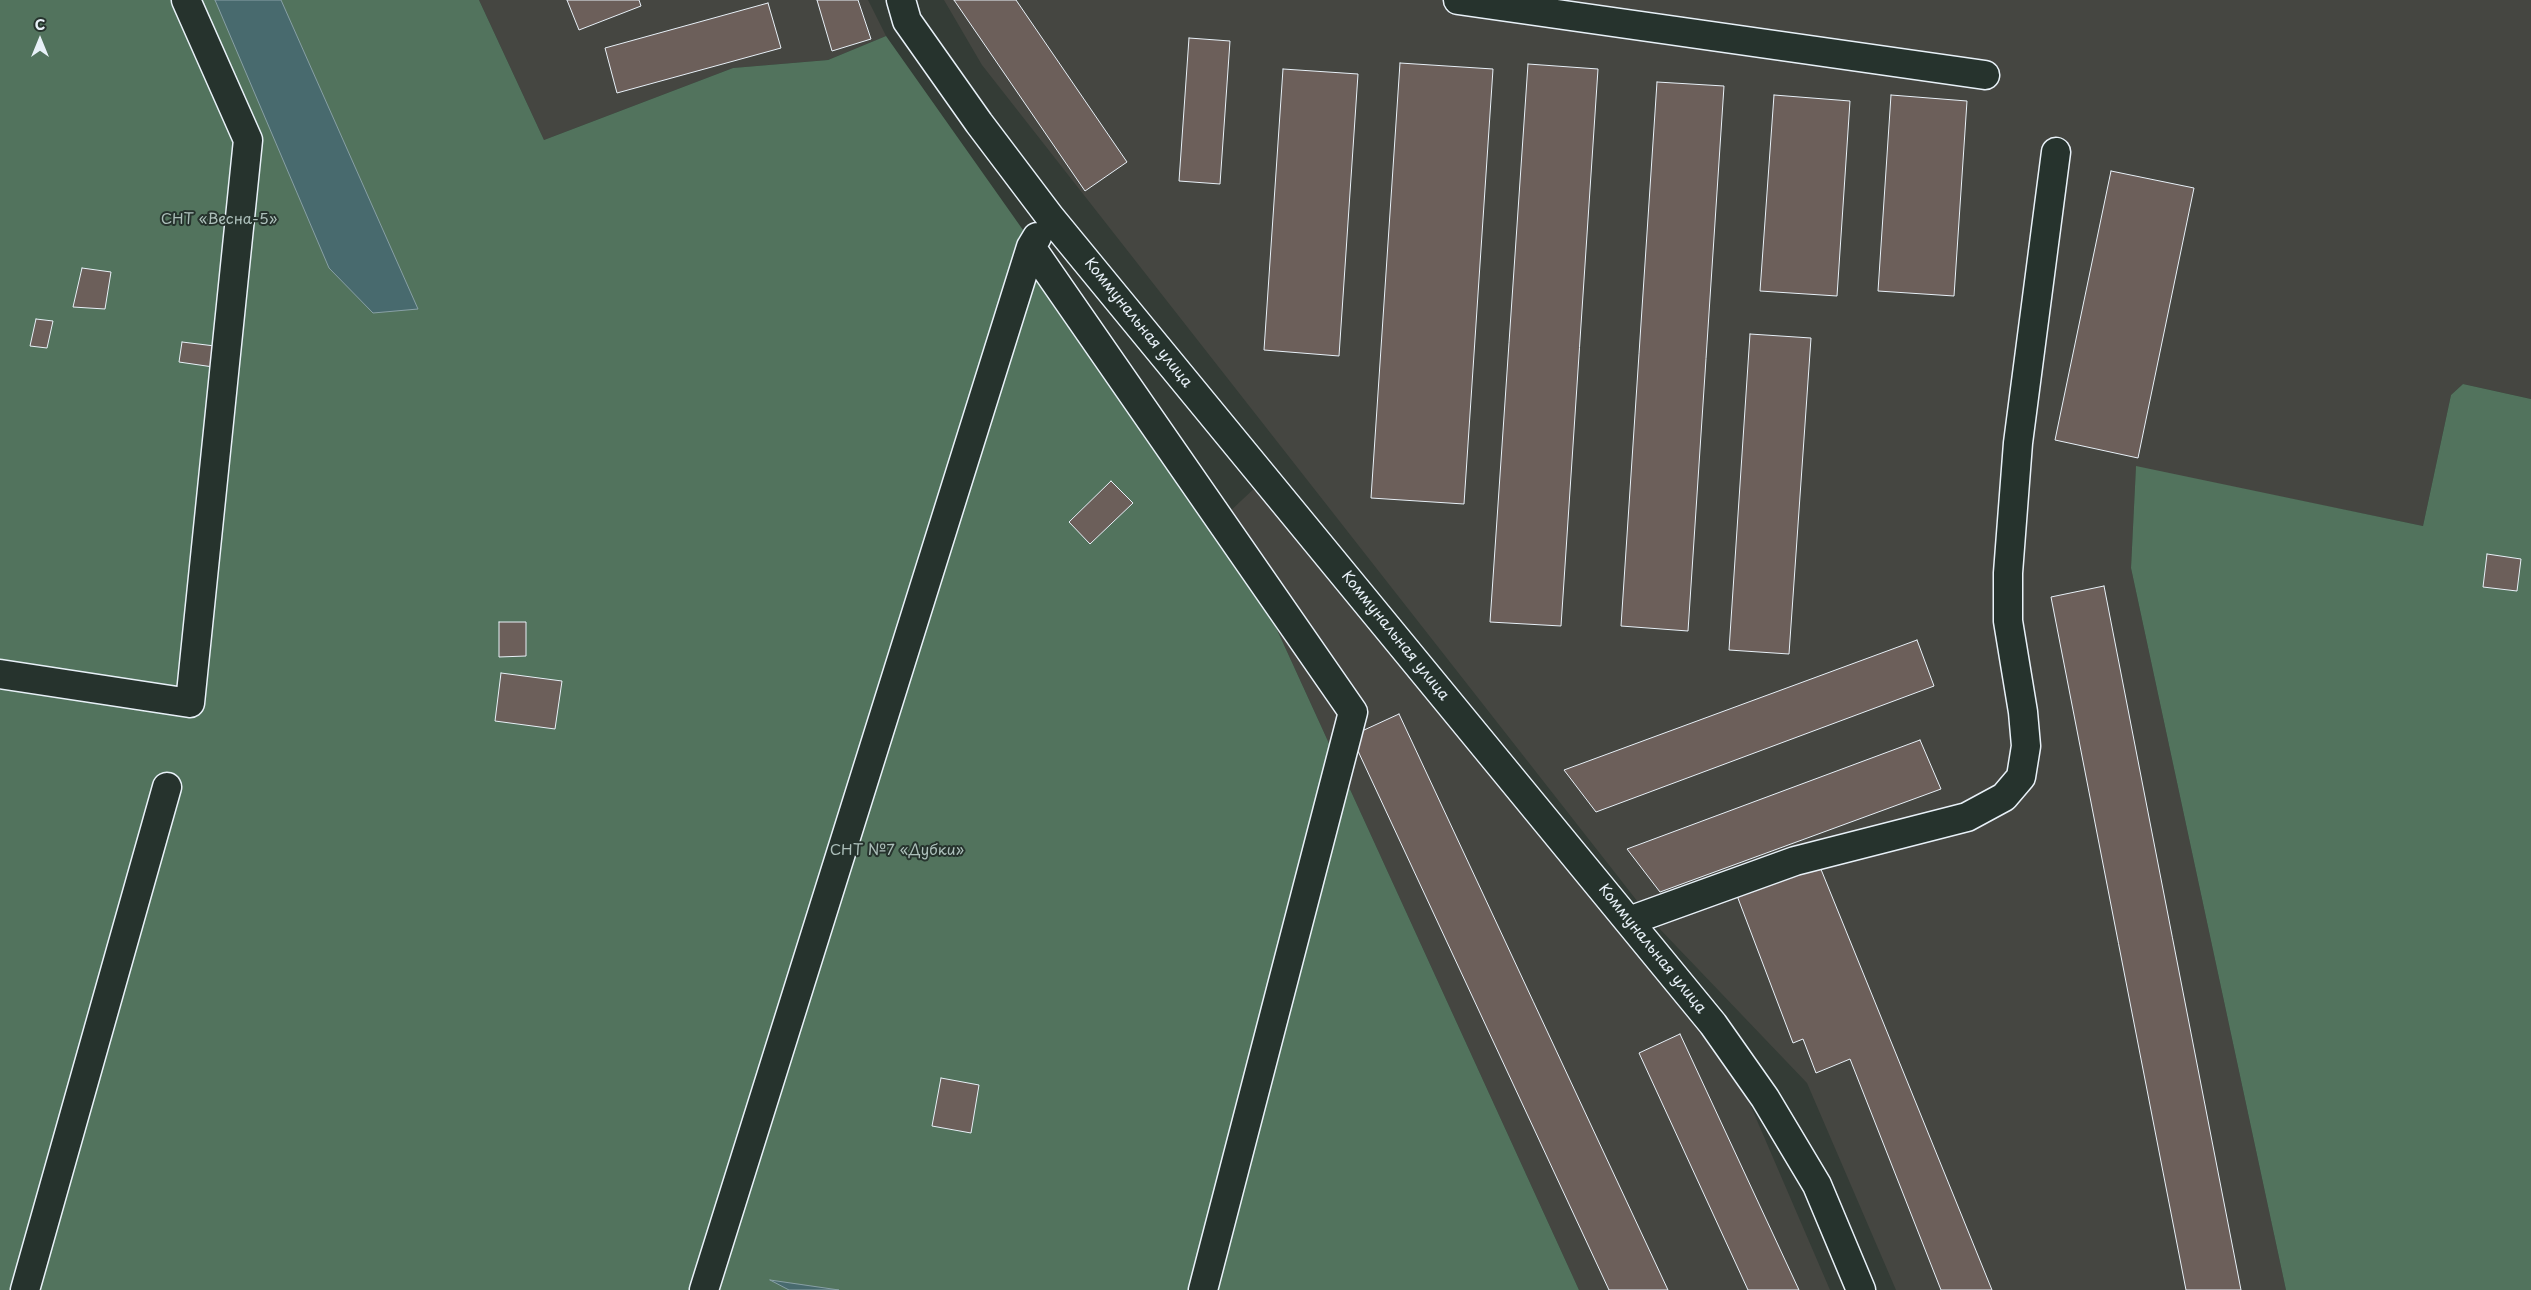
<!DOCTYPE html>
<html>
<head>
<meta charset="utf-8">
<style>
  body { margin:0 }
  #map { position:relative; width:2531px; height:1290px; overflow:hidden; background:#343c36; font-family:"Playpen Sans",sans-serif }
  canvas { display:block }
  .north { position:absolute; left:15px; top:15px; width:50px; height:50px; -webkit-text-stroke:4px #26332d; paint-order:stroke; rotate:0deg; font-size:14px; font-weight:700; line-height:20px; text-align:center; color:#e8f1f8 }
  .north::after { content:''; display:block; margin:auto; width:18px; height:22px; background:#e8f1f8; clip-path:polygon(50% 0,100% 100%,50% 72%,0 100%) }
</style>
</head>
<body>
<div id="map">
<canvas width="2531" height="1290"></canvas>
<div class="north">С</div>
</div>
<script>
const ctx = document.querySelector('canvas').getContext('2d');
ctx.lineJoin = 'round';
function paint(path, color) { ctx.fillStyle = color; ctx.fill(path, 'evenodd'); }
const shape = rows => new Path2D(rows.map(r => 'M' + r).join(''));
function strokePath(path, color, width, dash) { ctx.strokeStyle = color; ctx.lineWidth = width; ctx.lineCap = dash ? 'butt' : 'round'; ctx.setLineDash(dash || []); ctx.stroke(path); }
function label(font, color, halo, rows, align = 'center') {
  ctx.font = font + ' "Playpen Sans",sans-serif'; ctx.lineWidth = 4; ctx.setLineDash([]); ctx.textBaseline = 'middle'; ctx.strokeStyle = halo; ctx.fillStyle = color; for (const [text, x, y, turn = 0] of rows) {
    ctx.save(); ctx.translate(x, y); ctx.rotate((+turn || 0) * Math.PI / 180); ctx.textAlign = isNaN(turn) ? turn : align; if (halo) ctx.strokeText(text, 0, 0); ctx.fillText(text, 0, 0); ctx.restore();
  }
}
const built = shape([
  [479,0,868,0,886,36,828,60,733,68,544,140],
  [944,0,2531,0,2531,399,2463,384,2451,395,2423,526,2136,467,2131,568,2286,1290,1896,1290,1807,1083,1656,925,982,65],
  [1260,483,1608,904,1743,1088,1830,1290,1579,1290,1225,516]
]);
const green = shape([
  [0,0,479,0,544,140,733,68,828,60,886,36,1225,516,1579,1290,0,1290],
  [2463,384,2531,399,2531,1290,2286,1290,2131,568,2136,466,2423,526,2451,395]
]);
const water = shape([
  [215,0,281,0,418,309,373,313,329,268,215,0],
  [770,1280,839,1290,789,1290,770,1280]
]);
const building = shape([
  [567,0,639,0,641,6,579,30,567,0],
  [817,0,858,0,871,39,832,51,817,0],
  [954,0,1016,0,1127,162,1085,191,954,0],
  [768,3,781,48,617,93,605,48,768,3],
  [1189,38,1230,41,1220,184,1179,181,1189,38],
  [1400,63,1493,69,1464,504,1371,498,1400,63],
  [1528,64,1598,69,1561,626,1490,622,1528,64],
  [1283,69,1358,74,1339,356,1264,350,1283,69],
  [1657,82,1724,86,1688,631,1621,626,1657,82],
  [1774,95,1850,101,1837,296,1760,291,1774,95],
  [1891,95,1967,101,1954,296,1878,291,1891,95],
  [2111,171,2194,188,2138,458,2055,440,2111,171],
  [82,268,111,272,105,309,73,307,82,268],
  [36,319,53,321,47,348,30,346,36,319],
  [1750,334,1811,338,1789,654,1729,650,1750,334],
  [182,342,223,347,220,368,179,362,182,342],
  [1111,481,1133,503,1090,544,1069,522,1111,481],
  [2487,554,2521,559,2517,591,2483,587,2487,554],
  [2104,586,2241,1290,2186,1290,2051,597,2104,586],
  [499,622,526,622,526,656,499,657,499,622],
  [1917,640,1934,686,1596,812,1564,770,1917,640],
  [501,673,562,681,555,729,495,721,501,673],
  [1399,714,1668,1290,1609,1290,1351,736,1399,714],
  [1920,740,1941,789,1660,892,1627,849,1920,740],
  [1818,862,1992,1290,1941,1290,1850,1059,1816,1073,1803,1039,1793,1043,1736,893,1818,862],
  [1680,1034,1799,1290,1748,1290,1639,1053,1680,1034],
  [941,1078,979,1085,971,1133,932,1126,941,1078]
]);
const minor = shape([
  [901,0,907,21,979,123,1050,217,1713,1024,1765,1098,1817,1185,1861,1290],
  [1458,0,1985,75],
  [1031,247,1353,712,1203,1290],
  [0,674,190,703,248,140,186,0],
  [1629,921,1795,861,1967,817,2004,797,2021,777,2026,746,2023,712,2008,621,2008,573,2018,443,2056,152],
  [25,1290,167,787],
  [704,1290,1031,247,1037,237]
]);
const parkNames = [
  ["СНТ «Весна-5»",219,220],
  ["СНТ №7 «Дубки»",897,851]
];
const streetNames = [
  ["Коммунальная улица",1138,323,51],
  ["Коммунальная улица",1395,636,51],
  ["Коммунальная улица",1652,949,51]
];
paint(built, '#454641');
paint(green, '#52735d');
paint(water, '#486a6e');
strokePath(water, '#88a0a5', 1);
paint(building, '#6c5f5a');
strokePath(building, '#e8f1f8', 1);
strokePath(minor, '#e8f1f8', 31);
strokePath(minor, '#26332d', 28);
label('15px', '#acbfba', '#26332d', parkNames);
label('15px', '#e8f1f8', '#26332d', streetNames);
</script>
</body>
</html>
